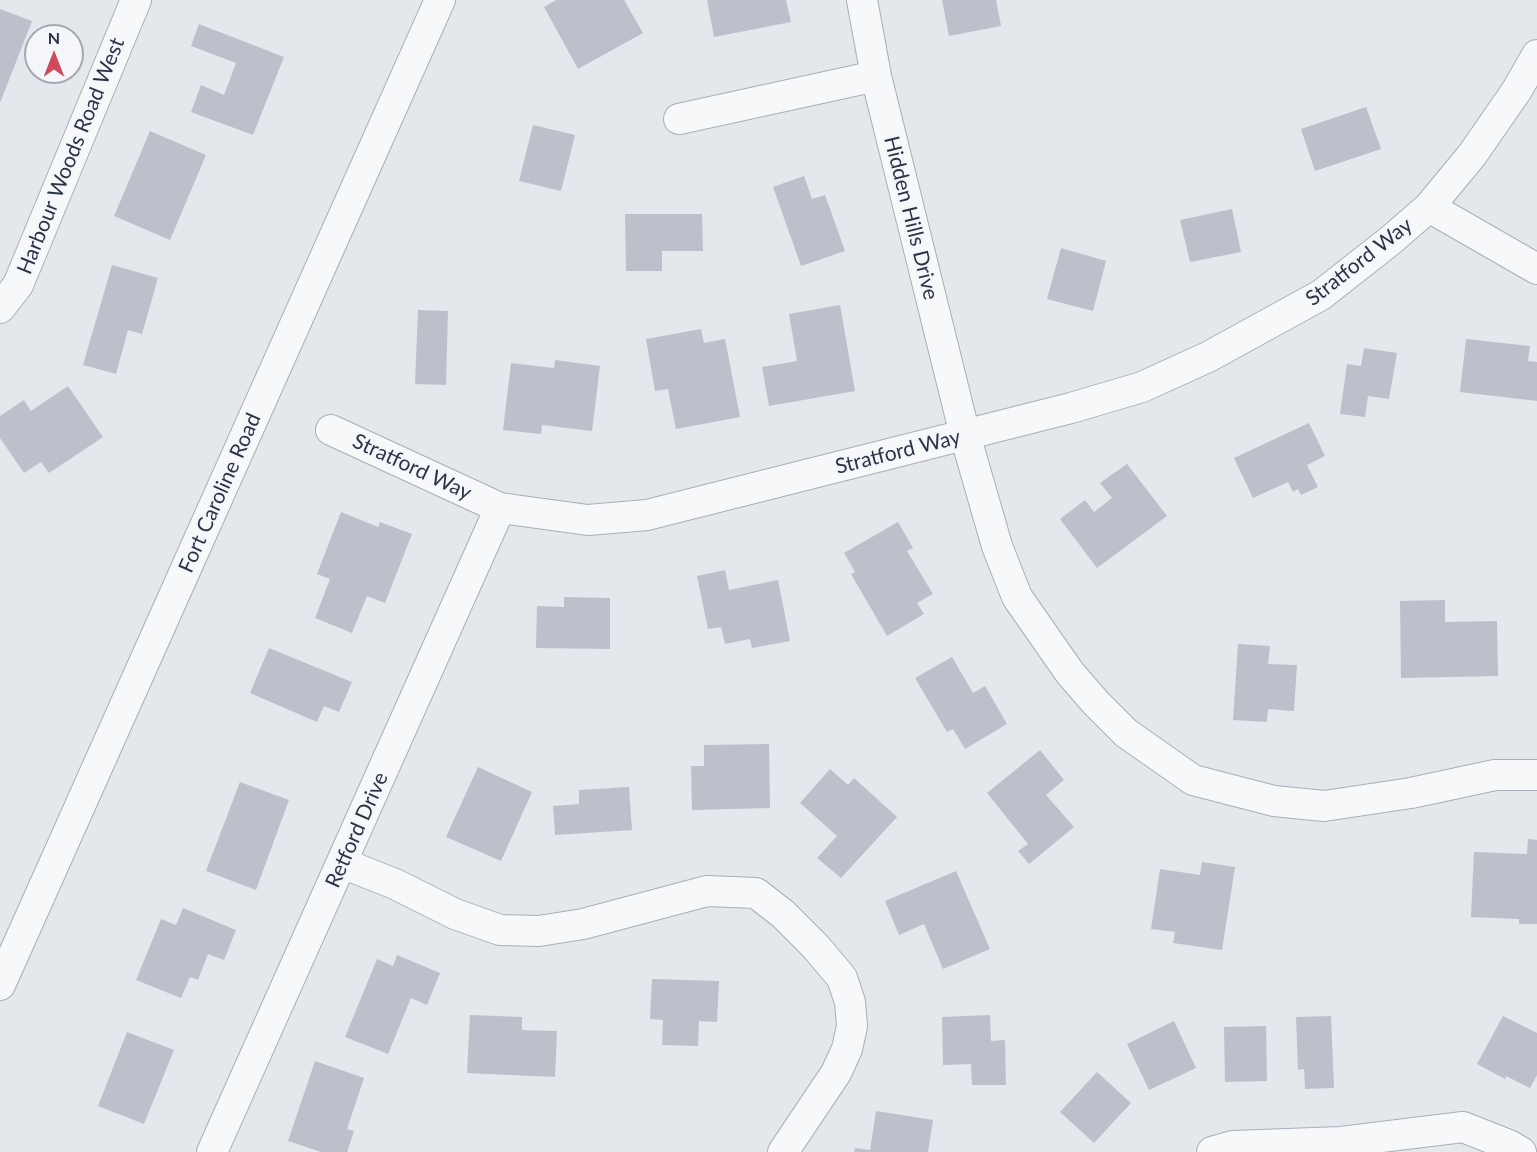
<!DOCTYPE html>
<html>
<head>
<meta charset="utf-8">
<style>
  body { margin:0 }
  #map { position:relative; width:1537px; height:1152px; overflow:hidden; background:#e4e7ec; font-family:Lato,sans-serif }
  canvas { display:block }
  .north { position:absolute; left:24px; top:24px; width:60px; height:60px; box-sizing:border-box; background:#f4f6f9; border:2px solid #a4a8b1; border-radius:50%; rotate:0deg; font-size:16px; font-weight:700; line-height:24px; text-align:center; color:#2b3445 }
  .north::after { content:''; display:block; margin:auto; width:21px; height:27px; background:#d1495b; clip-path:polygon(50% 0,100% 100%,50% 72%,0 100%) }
</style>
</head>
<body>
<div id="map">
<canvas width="1537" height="1152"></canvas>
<div class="north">N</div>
</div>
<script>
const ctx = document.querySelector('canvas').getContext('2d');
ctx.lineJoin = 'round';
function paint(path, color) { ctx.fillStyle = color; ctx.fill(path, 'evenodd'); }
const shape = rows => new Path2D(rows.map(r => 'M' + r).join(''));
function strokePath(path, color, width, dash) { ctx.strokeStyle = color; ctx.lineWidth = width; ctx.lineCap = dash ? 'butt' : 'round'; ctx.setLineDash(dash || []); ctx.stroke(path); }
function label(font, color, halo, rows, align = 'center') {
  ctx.font = font + ' Lato,sans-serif'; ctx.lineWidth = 5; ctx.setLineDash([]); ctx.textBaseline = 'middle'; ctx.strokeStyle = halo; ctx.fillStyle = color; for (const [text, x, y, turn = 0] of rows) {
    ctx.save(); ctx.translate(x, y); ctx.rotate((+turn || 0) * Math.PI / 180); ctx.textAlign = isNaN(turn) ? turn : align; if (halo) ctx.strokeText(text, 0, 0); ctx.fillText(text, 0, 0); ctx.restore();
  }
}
const building = shape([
  [556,0,624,0,643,33,578,69,544,7],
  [707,0,786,0,791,22,714,37],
  [942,0,996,0,1001,26,949,36],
  [0,9,32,21,0,103],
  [199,24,284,57,253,135,191,112,201,85,224,95,236,63,191,46],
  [1366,107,1381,149,1315,171,1301,129],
  [533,125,575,135,561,191,519,181],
  [150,131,206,155,170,240,114,216],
  [804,176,812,199,825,195,845,251,801,266,773,187],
  [1232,209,1241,252,1190,262,1180,220],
  [625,214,702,214,703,251,662,251,662,271,626,271],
  [1061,248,1106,261,1093,311,1047,299],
  [112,265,158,278,142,334,128,330,116,374,83,365],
  [840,305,855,391,769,406,762,367,797,361,789,314],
  [418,310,448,311,446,385,415,384],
  [701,329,704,343,725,339,740,417,676,429,668,389,655,391,646,339],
  [1466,339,1530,346,1528,361,1537,362,1537,401,1460,392],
  [1364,348,1397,353,1389,399,1368,396,1365,417,1340,414,1347,364,1361,366],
  [555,360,600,366,592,431,542,425,541,434,503,430,511,363,554,368],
  [68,386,103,437,49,473,41,462,24,473,0,438,0,416,24,400,31,411],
  [1309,423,1325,456,1307,465,1318,487,1301,495,1298,489,1293,492,1288,482,1253,498,1234,458],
  [1127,464,1167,516,1097,568,1060,519,1085,500,1094,512,1112,498,1100,483],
  [341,512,378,527,380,522,412,534,385,603,367,596,352,633,315,618,330,579,317,574],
  [898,522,913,548,907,551,933,594,917,603,924,614,887,636,851,574,855,572,844,553],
  [725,570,729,590,778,580,790,641,752,648,750,639,725,644,721,627,708,629,697,576],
  [564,597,610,598,610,649,536,648,537,606,564,607],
  [1445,600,1445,622,1497,621,1498,676,1401,678,1400,601],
  [1238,644,1270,646,1268,664,1297,665,1294,711,1268,709,1267,722,1233,720],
  [269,648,352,682,339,712,324,706,317,722,250,693],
  [952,657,973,693,985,686,1007,724,965,749,953,729,947,732,915,678],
  [769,744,770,808,692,810,691,766,704,766,704,745],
  [1040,750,1064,780,1046,795,1074,827,1029,864,1018,851,1028,844,987,793],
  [478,767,532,792,501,861,446,837],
  [830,769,848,785,854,778,897,817,841,878,817,858,837,836,800,803],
  [240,782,289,800,256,890,206,871],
  [629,787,632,830,555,835,553,806,579,804,579,790],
  [1528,839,1537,840,1537,924,1519,924,1519,919,1471,917,1474,852,1527,854],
  [1202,862,1235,867,1222,950,1173,943,1175,932,1151,929,1160,869,1200,875],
  [956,871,990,949,943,969,924,924,899,935,885,901],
  [183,908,236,930,224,960,208,954,198,980,190,977,181,998,136,980,161,919,176,925],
  [397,955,440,973,427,1005,411,998,388,1054,345,1037,377,959,393,966],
  [652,979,719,981,717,1022,699,1021,698,1046,662,1045,663,1020,650,1019],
  [470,1015,522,1017,522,1030,557,1031,555,1077,467,1073],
  [990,1015,991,1041,1005,1040,1006,1085,972,1085,971,1064,943,1065,942,1017],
  [1331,1016,1334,1088,1305,1089,1304,1069,1298,1070,1296,1017],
  [1503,1016,1537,1033,1537,1075,1530,1088,1506,1076,1505,1079,1477,1064],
  [1174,1021,1196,1068,1149,1090,1127,1044],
  [1266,1026,1267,1081,1225,1082,1224,1027],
  [127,1032,174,1050,144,1124,98,1106],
  [315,1061,364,1078,347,1129,354,1131,347,1152,321,1152,288,1141],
  [1097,1072,1131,1103,1094,1143,1060,1112],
  [876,1111,933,1120,928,1152,854,1152,855,1148,870,1150]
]);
const minor = shape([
  [862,0,876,76,965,435,997,546,1017,597,1070,673,1096,703,1126,733,1193,780,1274,801,1324,806,1411,793,1495,775,1537,775],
  [679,119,876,76],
  [1429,207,1537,269],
  [0,308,18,285,136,0],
  [331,430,500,508,588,520,647,515,1071,408,1142,387,1208,357,1321,295,1391,240,1429,207,1472,155,1517,90,1537,55],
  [342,863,395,884,455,914,500,930,539,931,583,924,707,891,756,893,783,914,816,947,842,978,850,1002,852,1026,847,1049,836,1073,783,1152],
  [0,985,440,0],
  [212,1152,500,508],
  [1212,1152,1233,1146,1341,1142,1463,1127,1511,1146,1521,1152]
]);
const streetNames = [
  ["Harbour Woods Road West",71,156,-68],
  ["Hidden Hills Drive",911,218,76],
  ["Stratford Way",1359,262,-38],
  ["Stratford Way",898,452,-14],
  ["Stratford Way",412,467,25],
  ["Fort Caroline Road",220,493,-66],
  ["Retford Drive",357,830,-66]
];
paint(building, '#bbc0ca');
strokePath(minor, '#a9aeb7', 32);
strokePath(minor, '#f7f8fa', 30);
label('21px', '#2b3445', '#f4f6f9', streetNames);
</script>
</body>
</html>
